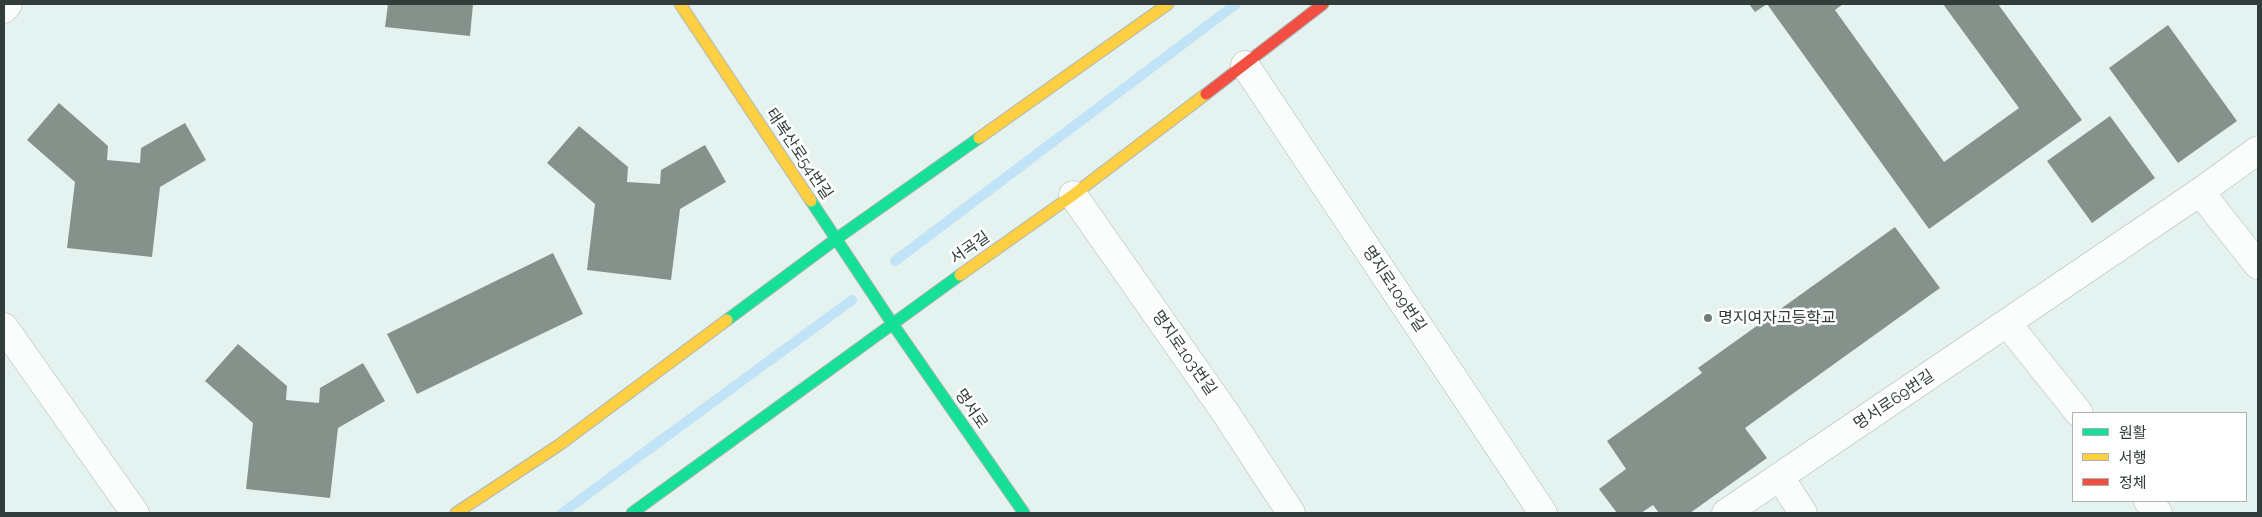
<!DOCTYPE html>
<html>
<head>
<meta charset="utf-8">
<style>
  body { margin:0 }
  #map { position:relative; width:2262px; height:517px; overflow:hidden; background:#e5f3f0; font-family:Raleway,"Noto Sans KR",sans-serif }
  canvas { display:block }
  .frame { position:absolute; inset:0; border:5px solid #323c3a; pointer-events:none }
  .legend { position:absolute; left:2072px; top:412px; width:175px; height:90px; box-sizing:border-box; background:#fff; border:1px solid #adb1b0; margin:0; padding:6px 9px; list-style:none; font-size:15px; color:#323c3a }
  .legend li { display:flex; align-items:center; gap:10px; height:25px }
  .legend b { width:25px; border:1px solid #adb1b0 }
</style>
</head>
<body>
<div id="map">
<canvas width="2262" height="517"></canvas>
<div class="frame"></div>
<ul class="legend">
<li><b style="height:6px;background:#16e098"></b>원활</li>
<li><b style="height:6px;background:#ffcf43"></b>서행</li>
<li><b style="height:6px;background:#f24e42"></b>정체</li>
</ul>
</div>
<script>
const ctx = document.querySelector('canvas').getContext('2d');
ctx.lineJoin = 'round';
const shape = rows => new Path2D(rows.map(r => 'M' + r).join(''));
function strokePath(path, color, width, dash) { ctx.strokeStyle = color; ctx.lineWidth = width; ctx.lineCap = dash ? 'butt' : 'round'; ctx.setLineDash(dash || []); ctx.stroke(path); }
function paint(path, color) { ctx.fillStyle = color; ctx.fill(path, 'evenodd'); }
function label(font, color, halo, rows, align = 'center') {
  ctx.font = font + ' Raleway,"Noto Sans KR",sans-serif'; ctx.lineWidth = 5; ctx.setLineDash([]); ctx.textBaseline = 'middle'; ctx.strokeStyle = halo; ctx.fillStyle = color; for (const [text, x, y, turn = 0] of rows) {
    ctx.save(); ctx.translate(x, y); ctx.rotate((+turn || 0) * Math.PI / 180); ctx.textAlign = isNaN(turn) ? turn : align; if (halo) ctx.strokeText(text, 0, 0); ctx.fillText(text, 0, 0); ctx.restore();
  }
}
const stream = shape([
  [895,261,1236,4],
  [562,513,852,300]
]);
const building = shape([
  [388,4,473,4,470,36,385,27],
  [1749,4,1767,4,1755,12],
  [1767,4,1843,4,1835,10,1944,162,2019,108,1943,4,1998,4,2082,120,1929,229],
  [2168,25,2237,121,2178,163,2109,68],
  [59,103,108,146,107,160,140,163,141,148,185,123,206,160,160,187,152,257,67,248,75,182,27,140],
  [2110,116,2155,178,2092,223,2047,161],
  [579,126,628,167,627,182,660,184,661,170,705,145,726,182,680,209,671,280,587,270,595,204,547,163],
  [1895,227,1940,288,1745,428,1767,458,1690,513,1659,513,1653,505,1641,513,1617,513,1599,489,1626,469,1607,441,1702,373,1698,368],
  [553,253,583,314,417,394,387,334],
  [238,344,287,386,286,400,319,403,320,388,363,363,385,401,338,428,330,498,246,489,253,423,205,381]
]);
const street = shape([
  [4,9,8,4],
  [1245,65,1543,513],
  [2200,192,2258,265],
  [1073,195,1225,412,1291,513],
  [2007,323,2079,413],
  [4,327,135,513],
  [1780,477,1803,513],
  [2148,501,2158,513],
  [1726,513,2200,192,2258,150]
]);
const fast = shape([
  [811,201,892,323,1024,513],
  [727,320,836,239,979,138],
  [632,513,960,275]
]);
const slow = shape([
  [680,4,811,201],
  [979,138,1168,4],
  [960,275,1073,195,1206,94],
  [456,513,559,445,727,320]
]);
const jam = shape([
  [1206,94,1323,4]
]);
const markers = [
  [1708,318,5,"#717c7a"]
];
const streetNames = [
  ["태복산로54번길",799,154,56],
  ["서곡길",970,248,-35],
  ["명지로109번길",1394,289,56],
  ["명지로103번길",1184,353,55],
  ["명서로69번길",1894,400,-34],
  ["명서로",971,409,55]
];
const poiNames = [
  ["명지여자고등학교",1718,318]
];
strokePath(stream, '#c1e3f7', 10);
paint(building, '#85928c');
strokePath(street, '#abb6b4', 29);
strokePath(fast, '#abb6b4', 13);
strokePath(slow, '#abb6b4', 13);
strokePath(jam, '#abb6b4', 13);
strokePath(street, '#fbfdfd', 28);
strokePath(fast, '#16e098', 11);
strokePath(slow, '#ffcf43', 11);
strokePath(jam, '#f24e42', 11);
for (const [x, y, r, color] of markers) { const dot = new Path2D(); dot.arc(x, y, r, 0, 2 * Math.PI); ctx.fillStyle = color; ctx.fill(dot); strokePath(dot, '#fff', 2); }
label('16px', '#323c3a', '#fff', streetNames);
label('16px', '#323c3a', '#fff', poiNames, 'left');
</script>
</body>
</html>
